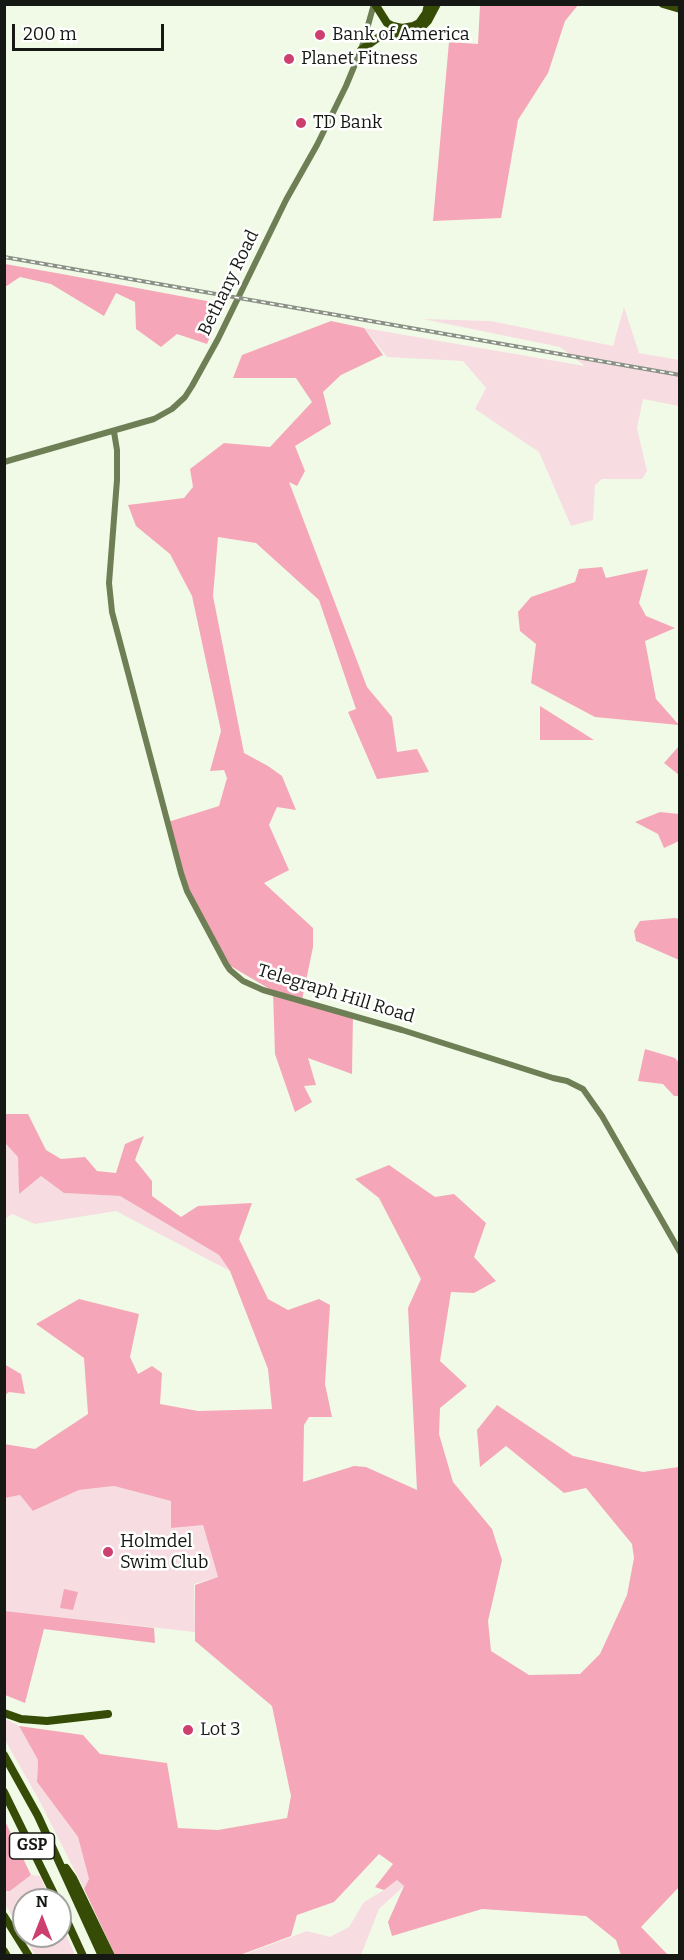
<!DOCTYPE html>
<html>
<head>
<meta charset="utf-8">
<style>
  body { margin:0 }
  #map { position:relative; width:684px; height:1960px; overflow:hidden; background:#f1fae7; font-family:Bitter,serif }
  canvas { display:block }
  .frame { position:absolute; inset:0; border:6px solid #161913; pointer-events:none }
  .north { position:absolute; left:12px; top:1888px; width:60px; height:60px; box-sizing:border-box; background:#fff; border:2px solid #a2a3a1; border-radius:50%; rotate:0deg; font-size:16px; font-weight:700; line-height:24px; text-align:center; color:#161913 }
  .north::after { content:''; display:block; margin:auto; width:21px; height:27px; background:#cc3f6f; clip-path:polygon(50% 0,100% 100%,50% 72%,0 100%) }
  .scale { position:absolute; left:12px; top:24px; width:152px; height:27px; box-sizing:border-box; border:3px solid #161913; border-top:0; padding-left:8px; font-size:18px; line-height:21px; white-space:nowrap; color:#161913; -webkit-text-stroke:4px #fff; paint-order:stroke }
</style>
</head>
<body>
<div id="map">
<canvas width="684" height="1960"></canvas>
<div class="frame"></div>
<div class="north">N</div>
<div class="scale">200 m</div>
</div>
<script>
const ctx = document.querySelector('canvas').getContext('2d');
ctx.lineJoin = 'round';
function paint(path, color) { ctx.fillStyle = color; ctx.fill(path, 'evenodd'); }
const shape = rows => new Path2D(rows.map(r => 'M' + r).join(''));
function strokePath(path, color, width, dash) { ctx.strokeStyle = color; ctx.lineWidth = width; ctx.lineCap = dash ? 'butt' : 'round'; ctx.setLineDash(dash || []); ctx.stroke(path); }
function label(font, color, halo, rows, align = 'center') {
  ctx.font = font + ' Bitter,serif'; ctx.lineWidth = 5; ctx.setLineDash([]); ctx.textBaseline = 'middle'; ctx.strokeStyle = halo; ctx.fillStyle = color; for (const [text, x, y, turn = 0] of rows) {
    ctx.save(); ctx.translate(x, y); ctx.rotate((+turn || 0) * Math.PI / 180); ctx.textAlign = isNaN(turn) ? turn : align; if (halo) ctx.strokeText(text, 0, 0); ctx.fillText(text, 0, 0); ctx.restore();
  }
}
const green = shape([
  [624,307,639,353,679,360,679,406,643,399,637,428,647,471,642,479,602,479,595,485,593,520,571,526,539,452,475,409,486,388,463,361,387,357,364,328,585,366,560,347,423,319,491,321,613,346],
  [4,1143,41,1176,65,1193,120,1196,219,1255,230,1271,116,1211,35,1224,12,1214,5,1219],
  [114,1486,171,1501,203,1525,218,1577,194,1584,195,1632,5,1611,5,1498,20,1495,34,1511,79,1490],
  [4,1718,19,1726,38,1760,37,1782,78,1837,89,1879,84,1889,39,1800,5,1740],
  [31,1875,40,1876,51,1900,24,1900,24,1936,60,1936,60,1921,75,1955,35,1955,5,1904,4,1891,10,1891],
  [397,1880,404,1886,379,1909,361,1955,240,1956,307,1931,330,1937,349,1927,364,1902,384,1890]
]);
const forest = shape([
  [480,5,578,5,565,21,548,73,518,120,501,218,433,221,449,42,478,44],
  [5,264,62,274,223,304,207,344,177,334,161,347,136,329,135,302,116,293,104,316,51,284,20,277,5,287],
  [331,321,364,328,383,355,341,375,323,392,331,424,295,446,305,471,297,486,289,482,367,687,392,717,397,752,417,749,429,772,377,779,348,712,356,709,319,600,256,543,218,537,213,596,244,753,268,766,282,776,296,810,277,807,269,825,289,870,264,883,313,928,313,947,302,1000,353,1015,352,1074,308,1058,316,1085,304,1086,312,1102,295,1112,275,1054,273,991,222,961,184,880,168,822,219,806,227,778,224,770,210,771,221,731,192,596,170,554,136,526,128,505,184,498,193,487,190,469,224,443,270,447,312,402,296,378,233,378,242,355],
  [602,567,606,578,648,569,639,603,646,616,675,628,645,641,656,699,679,725,595,717,531,683,536,644,520,631,518,612,531,597,575,582,579,569],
  [540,706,594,740,540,740],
  [679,746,679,775,664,763],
  [660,812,679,814,679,841,664,848,658,834,635,822],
  [675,918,679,919,679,960,636,941,634,931,640,921],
  [645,1049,675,1058,679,1063,679,1096,674,1096,663,1084,638,1081],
  [5,1114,28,1114,46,1150,61,1159,85,1157,97,1171,116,1173,125,1144,144,1136,135,1160,152,1181,152,1196,181,1217,198,1206,252,1203,239,1239,268,1299,288,1310,319,1299,330,1305,325,1384,332,1417,309,1417,304,1425,303,1482,354,1466,366,1467,417,1490,408,1308,421,1279,379,1198,355,1179,389,1165,435,1197,454,1194,486,1223,474,1257,496,1281,474,1293,451,1292,440,1361,467,1386,440,1408,439,1434,453,1482,492,1529,502,1560,488,1621,491,1651,529,1675,580,1674,600,1654,627,1595,634,1558,632,1544,586,1488,564,1493,506,1446,480,1467,477,1430,497,1405,573,1456,643,1472,679,1467,679,1887,641,1927,668,1955,621,1955,616,1940,586,1916,482,1909,392,1936,388,1922,404,1886,397,1880,384,1890,375,1887,393,1864,379,1854,334,1902,297,1915,291,1936,240,1955,115,1955,84,1889,89,1879,78,1837,37,1782,38,1760,19,1726,83,1735,100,1754,167,1763,178,1828,218,1830,287,1818,291,1796,272,1706,195,1641,195,1585,218,1577,203,1525,171,1528,171,1501,114,1486,79,1490,33,1511,20,1495,5,1498,4,1444,35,1449,88,1414,84,1358,36,1324,79,1299,139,1314,130,1357,138,1374,152,1366,162,1373,160,1404,198,1411,272,1409,268,1369,230,1271,219,1255,120,1196,64,1193,41,1176,19,1194,18,1157,5,1143],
  [4,1364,21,1374,25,1394,9,1392,5,1395],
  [5,1611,154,1628,155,1643,44,1629,25,1703,5,1695],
  [4,1819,31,1875,10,1891,5,1891]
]);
const water = shape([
  [64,1589,78,1592,73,1610,60,1608]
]);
const secondary = shape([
  [114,432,117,450,117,480,109,583,112,612,181,873,187,891,226,964,230,970,243,981,263,990,402,1030,553,1078,567,1081,583,1089,602,1116,680,1252],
  [4,462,154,419,172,409,185,397,192,386,218,339,286,200,317,145,346,86,361,50,374,4]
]);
const highway = shape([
  [375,4,387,23,393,26,402,28,413,26,419,23,426,13,428,4],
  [663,4,680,9],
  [361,50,379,37,406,34,420,29,428,21,437,4],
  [4,1713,21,1719,47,1721,108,1714],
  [4,1755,38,1816,102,1956],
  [4,1792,57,1900],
  [66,1868,73,1878,111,1956],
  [60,1906,83,1956],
  [4,1916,29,1956],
  [4,1951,7,1956]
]);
const rail = shape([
  [4,257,680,375]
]);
const markers = [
  [320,35,6,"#cc3f6f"],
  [289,59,6,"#cc3f6f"],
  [301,123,6,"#cc3f6f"],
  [108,1552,6,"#cc3f6f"],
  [188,1730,6,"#cc3f6f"]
];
const shields = [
  [32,1846,45]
];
const shieldNames = [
  ["GSP",32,1846]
];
const poiNames = [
  ["Bank of America",332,35],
  ["Planet Fitness",301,59],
  ["TD Bank",313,123],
  ["Holmdel",120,1542],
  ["Swim Club",120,1563],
  ["Lot 3",200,1730]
];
const streetNames = [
  ["Bethany Road",229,283,-64],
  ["Telegraph Hill Road",336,994,17]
];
paint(green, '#f7dde2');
paint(forest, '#f5a7b9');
paint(water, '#f4a6b8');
strokePath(secondary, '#6e7f56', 6);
strokePath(highway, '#364c06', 8);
strokePath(rail, '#8b9285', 4);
strokePath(rail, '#fff', 1.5, [4.5]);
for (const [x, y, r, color] of markers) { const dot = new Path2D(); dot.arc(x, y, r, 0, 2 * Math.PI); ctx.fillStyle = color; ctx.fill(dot); strokePath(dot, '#fff', 2); }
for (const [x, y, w] of shields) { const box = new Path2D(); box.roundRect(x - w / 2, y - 13, w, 26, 4.5); ctx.fillStyle = '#fff'; ctx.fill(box); strokePath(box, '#161913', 1.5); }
label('bold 16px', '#161913', null, shieldNames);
label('18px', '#161913', '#fff', poiNames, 'left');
label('18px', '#161913', '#fff', streetNames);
</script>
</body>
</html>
